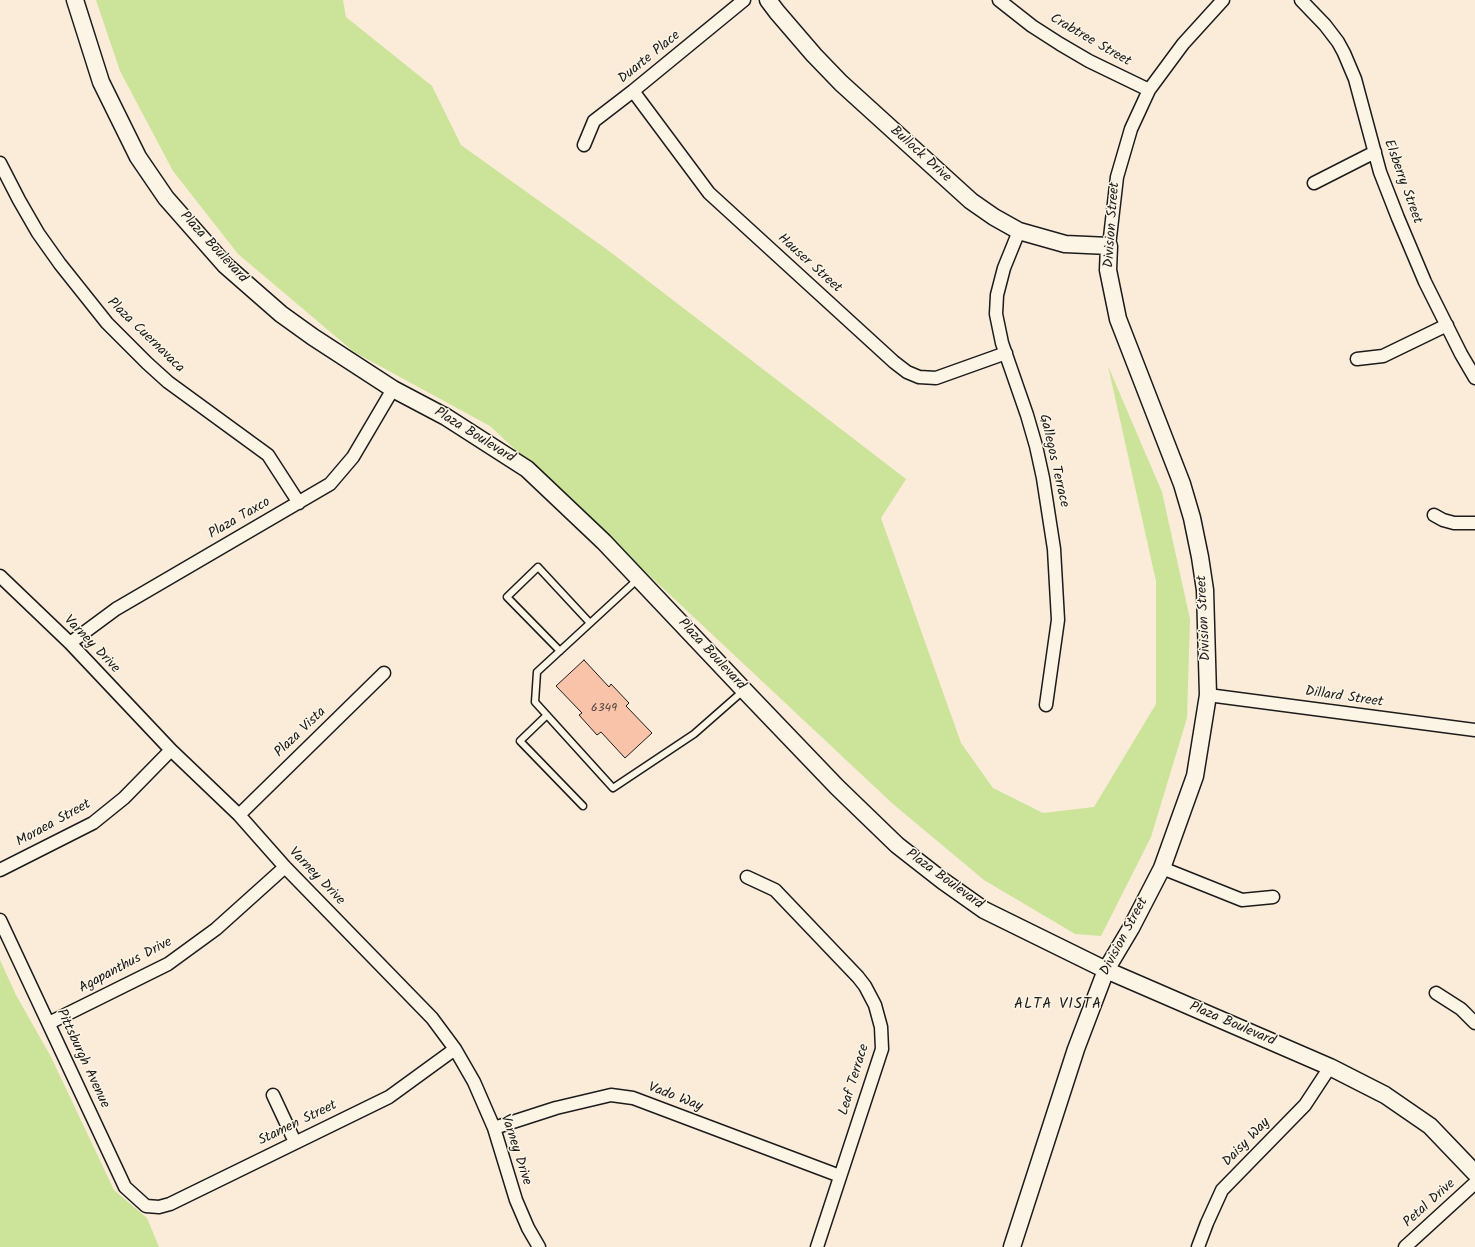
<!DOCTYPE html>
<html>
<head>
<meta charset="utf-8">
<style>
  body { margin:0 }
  canvas { display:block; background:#fbebd9 }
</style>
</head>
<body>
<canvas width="1475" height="1247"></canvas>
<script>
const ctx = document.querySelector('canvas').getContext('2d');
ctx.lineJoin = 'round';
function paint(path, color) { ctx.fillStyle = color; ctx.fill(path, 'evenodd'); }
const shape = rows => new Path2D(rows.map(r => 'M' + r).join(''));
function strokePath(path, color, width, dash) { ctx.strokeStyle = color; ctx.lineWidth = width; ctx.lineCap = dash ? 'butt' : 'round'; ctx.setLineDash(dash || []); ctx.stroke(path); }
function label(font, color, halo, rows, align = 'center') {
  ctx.font = font + ' Kalam,sans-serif'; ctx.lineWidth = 3; ctx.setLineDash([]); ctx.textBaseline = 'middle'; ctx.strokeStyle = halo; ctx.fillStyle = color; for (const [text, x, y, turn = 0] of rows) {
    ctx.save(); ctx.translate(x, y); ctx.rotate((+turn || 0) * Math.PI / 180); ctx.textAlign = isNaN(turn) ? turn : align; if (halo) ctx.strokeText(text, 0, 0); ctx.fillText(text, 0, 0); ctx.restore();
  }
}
const green = shape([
  [96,0,343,0,346,17,432,86,461,145,609,251,906,479,881,518,961,743,993,788,1043,813,1094,807,1156,704,1156,581,1108,366,1162,492,1190,619,1187,718,1151,837,1101,936,1075,934,984,880,893,804,490,426,354,352,238,254,173,171,120,71],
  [0,960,16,995,51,1057,114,1190,147,1218,159,1247,0,1247]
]);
const building = shape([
  [584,660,609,687,611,684,629,703,626,706,652,733,625,758,601,732,597,735,579,715,582,713,556,686,584,660]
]);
const lane = shape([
  [638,579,537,672,535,702,613,788,694,734,743,691],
  [560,651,507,597,538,567,590,623],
  [547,715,520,741,583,806]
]);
const street = shape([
  [999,0,1032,26,1060,44,1089,61,1149,90],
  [1301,0,1325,25,1338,42,1344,53,1355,79,1380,172,1398,218,1425,282,1461,354,1475,378],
  [633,91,709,193,894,362,907,372,919,377,936,378,1006,353],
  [584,145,594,121,633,91,744,0],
  [0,163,19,200,38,233,60,264,107,323,147,363,168,382,268,455,299,503],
  [1314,183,1375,152],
  [1019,231,1004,268,997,295,996,314,1002,343,1027,415,1036,446,1043,478,1054,549,1058,620,1046,705],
  [1109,246,1117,177,1131,129,1149,90,1183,44,1223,0],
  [1357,359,1383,356,1447,325],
  [1434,515,1443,520,1454,523,1475,523],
  [0,576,70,643,171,750,239,815,285,867,432,1018,455,1049,474,1082,494,1128,516,1200,528,1228,539,1247],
  [70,643,116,609,330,484,353,457,393,389],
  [1208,695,1475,730],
  [239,815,384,673],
  [1162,868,1242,900,1273,897],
  [0,870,93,823,124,798,171,750],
  [747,877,775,890,858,977,865,986,875,1005,881,1027,882,1049,817,1247],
  [0,920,125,1187,146,1206,159,1207,170,1204,389,1097,455,1049],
  [1436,993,1461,1009,1475,1023],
  [49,1023,168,964,216,929,285,867],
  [273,1095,295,1142],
  [494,1128,556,1108,611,1095,633,1098,840,1176],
  [1198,1247,1207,1223,1222,1190,1305,1105,1330,1067],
  [1405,1247,1475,1183]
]);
const secondary = shape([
  [75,0,101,82,138,157,166,198,225,265,281,314,313,337,393,389,446,417,527,469,604,542,744,690,837,787,897,845,943,881,984,910,1106,970,1330,1067,1385,1095,1430,1126,1475,1173],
  [768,0,777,12,814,55,841,83,971,201,994,217,1019,231,1065,244,1109,246,1108,270,1118,319,1182,484,1192,518,1200,557,1205,590,1208,695,1195,776,1162,868,1131,928,1106,970,1076,1049,1012,1247]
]);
const numberNames = [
  ["6349",604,709]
];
const streetNames = [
  ["Crabtree Street",1090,41,30],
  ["Duarte Place",650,58,-39],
  ["Bullock Drive",920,155,42],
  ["Elsberry Street",1402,182,70],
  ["Division Street",1113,225,-86],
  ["Plaza Boulevard",213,248,47],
  ["Hauser Street",809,264,42],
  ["Plaza Cuernavaca",145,336,44],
  ["Plaza Boulevard",474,436,32],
  ["Gallegos Terrace",1053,461,77],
  ["Plaza Taxco",240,519,-30],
  ["Division Street",1205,618,-93],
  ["Varney Drive",91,645,46],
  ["Plaza Boulevard",711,655,47],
  ["Dillard Street",1344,698,8],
  ["Plaza Vista",301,733,-44],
  ["Moraea Street",54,824,-29],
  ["Varney Drive",316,877,46],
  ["Plaza Boulevard",944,880,36],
  ["Division Street",1125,937,-62],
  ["Agapanthus Drive",126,966,-28],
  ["Plaza Boulevard",1232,1025,23],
  ["Pittsburgh Avenue",82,1059,65],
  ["Leaf Terrace",855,1080,-73],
  ["Vado Way",675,1098,21],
  ["Stamen Street",298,1124,-26],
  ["Daisy Way",1247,1143,-46],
  ["Varney Drive",515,1150,72],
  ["Petal Drive",1430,1204,-42]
];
const neighbourhoodNames = [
  ["ALTA VISTA",1058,1005]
];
paint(green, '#cbe49a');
paint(building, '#f8c3a9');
strokePath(building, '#1c1c1c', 1);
strokePath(lane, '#1c1c1c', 9);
strokePath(street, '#1c1c1c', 15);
strokePath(secondary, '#1c1c1c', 19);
strokePath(lane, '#fcf5e5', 6);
strokePath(street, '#fcf5e5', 12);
strokePath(secondary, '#fcf5e5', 16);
label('12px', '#53463f', null, numberNames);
label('14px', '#1c1c1c', '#fcf5e5', streetNames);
ctx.letterSpacing = '1px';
label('15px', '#1c1c1c', '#fcf5e5', neighbourhoodNames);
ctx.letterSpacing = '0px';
</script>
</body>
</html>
